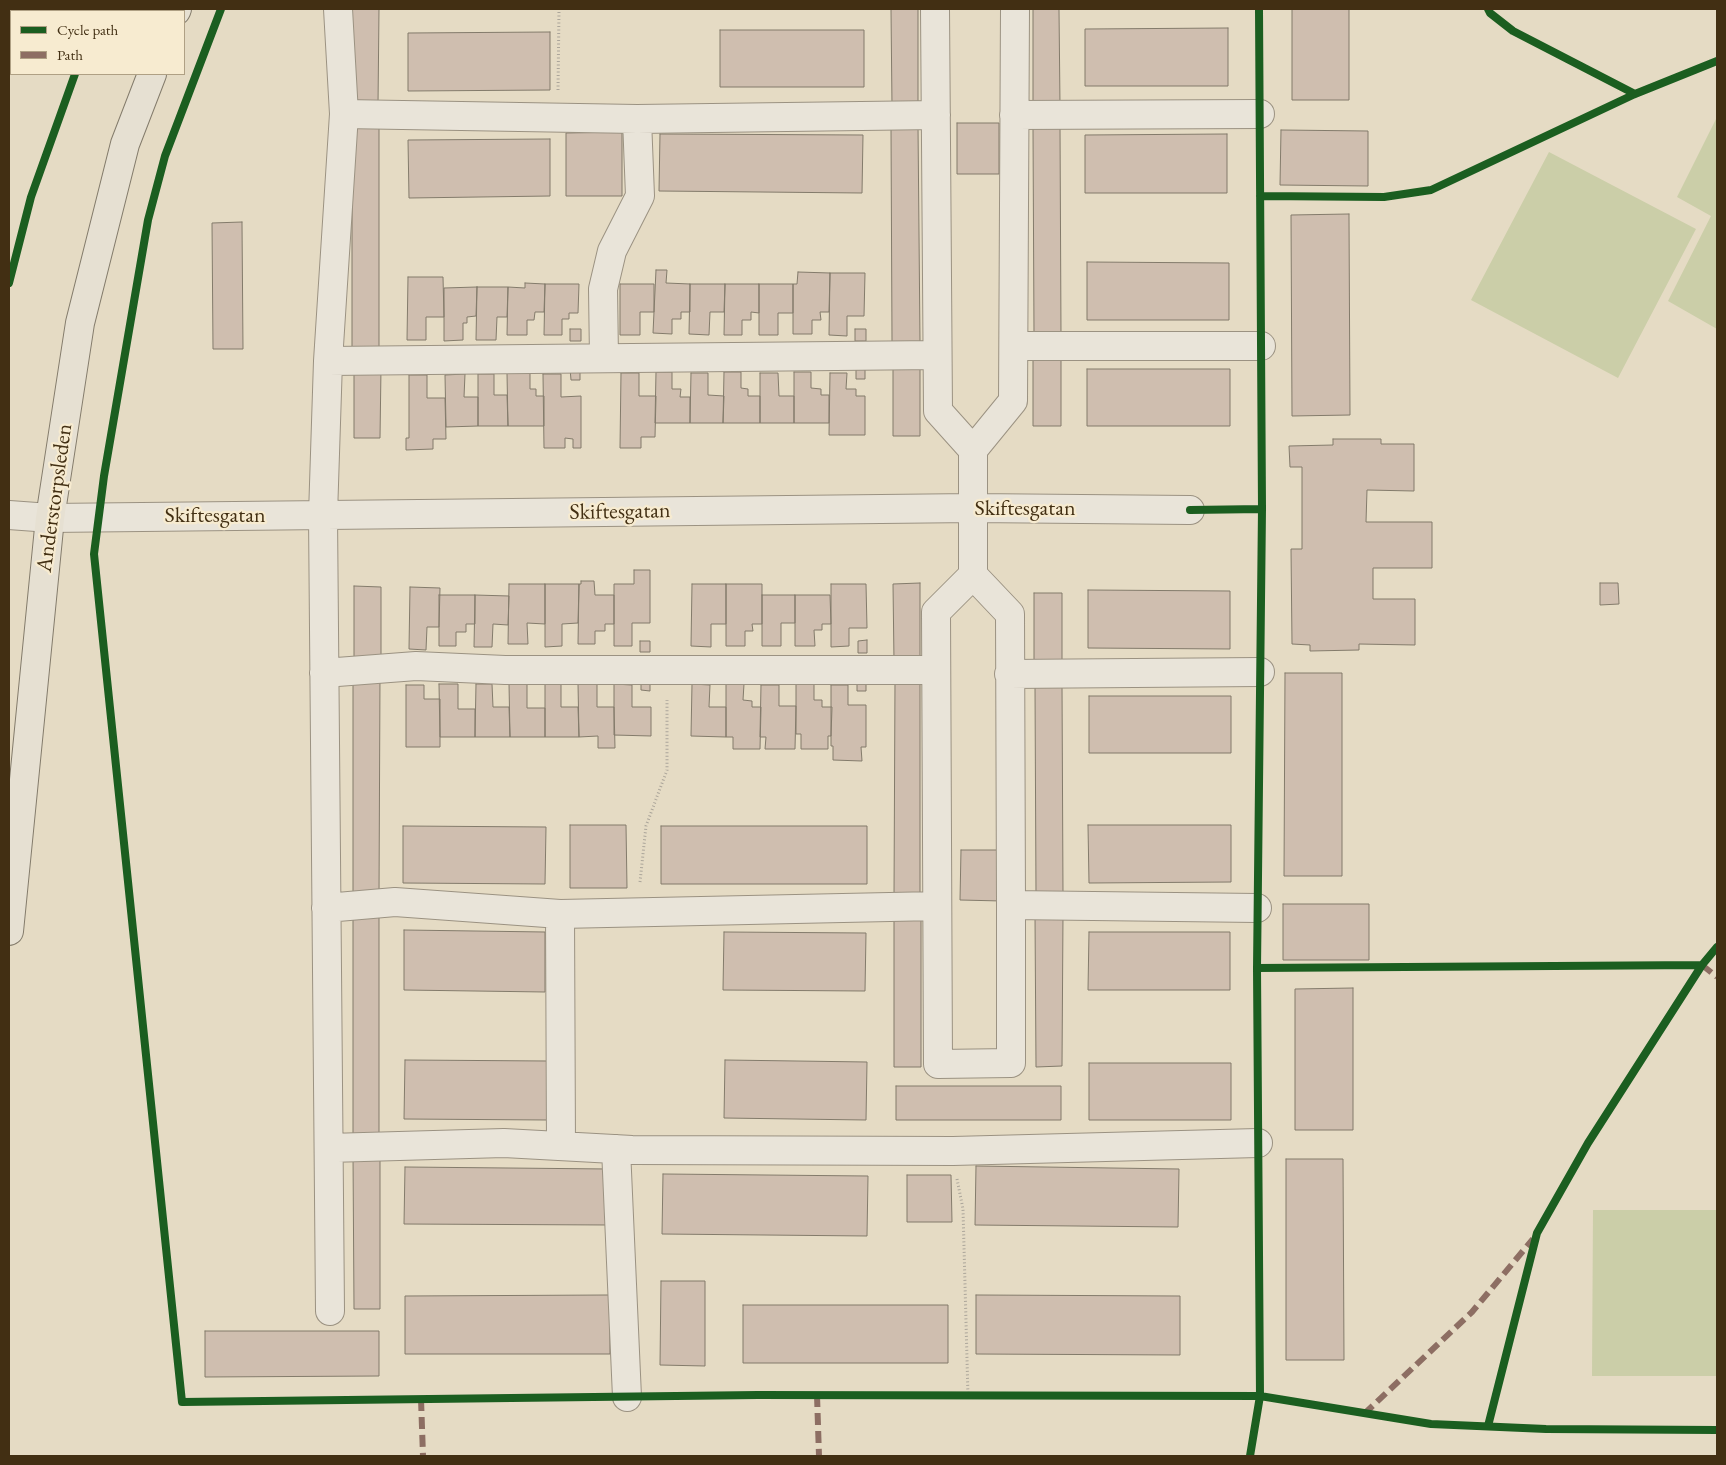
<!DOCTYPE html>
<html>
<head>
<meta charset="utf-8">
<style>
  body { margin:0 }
  #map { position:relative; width:1726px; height:1465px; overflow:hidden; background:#e5dbc4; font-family:"EB Garamond",serif }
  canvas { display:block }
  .frame { position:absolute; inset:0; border:10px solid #422f13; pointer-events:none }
  .legend { position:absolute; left:10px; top:10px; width:175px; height:65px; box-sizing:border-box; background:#f7ebd0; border:1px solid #afa084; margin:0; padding:6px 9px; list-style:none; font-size:15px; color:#422f13 }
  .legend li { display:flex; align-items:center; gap:10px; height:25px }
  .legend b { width:25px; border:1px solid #afa084 }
</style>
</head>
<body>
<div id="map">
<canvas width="1726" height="1465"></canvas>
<div class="frame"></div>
<ul class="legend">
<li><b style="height:6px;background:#1b5e20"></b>Cycle path</li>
<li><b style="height:6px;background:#8d6e63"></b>Path</li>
</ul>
</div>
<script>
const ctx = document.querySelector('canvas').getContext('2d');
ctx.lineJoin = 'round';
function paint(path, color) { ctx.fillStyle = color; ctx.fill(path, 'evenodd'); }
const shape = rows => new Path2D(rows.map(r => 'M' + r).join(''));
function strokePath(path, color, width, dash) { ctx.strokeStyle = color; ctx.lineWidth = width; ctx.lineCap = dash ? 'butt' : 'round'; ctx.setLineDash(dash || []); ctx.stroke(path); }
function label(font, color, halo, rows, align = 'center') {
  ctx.font = font + ' "EB Garamond",serif'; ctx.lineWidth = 4.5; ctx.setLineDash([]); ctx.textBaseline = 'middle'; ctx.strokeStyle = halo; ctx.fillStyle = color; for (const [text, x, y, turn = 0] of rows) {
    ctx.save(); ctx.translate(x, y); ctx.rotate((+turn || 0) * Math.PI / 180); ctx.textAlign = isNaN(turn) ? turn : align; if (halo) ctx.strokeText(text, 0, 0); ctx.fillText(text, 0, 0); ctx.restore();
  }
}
const green = shape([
  [1717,117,1717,329,1668,301,1711,216,1677,197],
  [1549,152,1696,229,1618,378,1471,300],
  [1593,1210,1717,1210,1717,1376,1592,1376]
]);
const building = shape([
  [352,9,379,9,378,105,352,105,352,9],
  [891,9,918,9,918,107,892,107,891,9],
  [1033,9,1059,9,1060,106,1033,106,1033,9],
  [1292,9,1349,9,1349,100,1292,100,1292,9],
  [1228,28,1228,86,1085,86,1085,29,1228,28],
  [720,30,864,30,864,87,720,87,720,30],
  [550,32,550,90,408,91,408,33,550,32],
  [957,123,999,123,999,174,957,174,957,123],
  [352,124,379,124,379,347,352,348,352,124],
  [891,126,918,126,920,342,892,342,891,126],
  [1033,126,1060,126,1061,335,1034,335,1033,126],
  [1281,130,1368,131,1368,186,1280,185,1281,130],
  [622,132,622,196,566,196,566,133,622,132],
  [660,134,863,135,862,193,659,191,660,134],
  [1227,134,1227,193,1085,193,1085,135,1227,134],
  [550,139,550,196,409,198,408,140,550,139],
  [1349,214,1350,415,1292,416,1291,215,1349,214],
  [242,222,243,349,213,349,212,223,242,222],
  [1087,262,1229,263,1229,320,1087,320,1087,262],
  [656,270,667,270,666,283,690,284,690,312,681,312,681,319,672,319,672,334,653,333,656,270],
  [798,272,830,273,829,312,820,312,821,320,812,320,812,334,793,334,793,284,797,284,798,272],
  [830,273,865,273,864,316,847,316,847,336,829,335,830,273],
  [408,277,443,277,444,317,426,317,426,340,407,340,408,277],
  [525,283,545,284,544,312,535,312,534,320,527,320,527,335,507,335,508,287,525,288,525,283],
  [545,284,579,284,578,313,569,313,569,319,562,319,562,335,544,335,545,284],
  [620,284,654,284,654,312,640,312,640,335,620,335,620,284],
  [690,284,725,284,724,312,710,312,709,335,689,334,690,284],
  [725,284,759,284,759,313,751,312,751,320,742,320,742,335,724,335,725,284],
  [759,284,793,284,793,313,778,313,778,335,759,335,759,284],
  [477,287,508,287,507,317,497,317,496,340,476,340,477,287],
  [477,287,476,316,467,317,467,323,463,323,463,340,444,341,444,288,477,287],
  [570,329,581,329,581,341,570,341,570,329],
  [855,329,866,329,866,341,855,341,855,329],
  [1033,355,1061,356,1061,426,1033,426,1033,355],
  [893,365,920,365,920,436,893,436,893,365],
  [354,368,381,368,380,438,354,438,354,368],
  [570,368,580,368,580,380,571,380,570,368],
  [856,369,865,369,865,379,856,379,856,369],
  [1087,369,1230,369,1230,426,1087,426,1087,369],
  [656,372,672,372,672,389,681,389,680,397,690,397,690,423,655,423,656,372],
  [724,372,741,372,741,388,748,389,748,396,760,396,760,423,723,423,724,372],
  [794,372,811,372,811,388,821,389,821,395,829,395,829,423,794,423,794,372],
  [507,373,530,373,530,389,536,389,536,396,544,396,544,426,508,426,507,373],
  [621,373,639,373,639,396,656,396,655,437,641,437,641,448,620,448,621,373],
  [691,373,708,373,708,395,724,396,723,423,690,423,691,373],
  [760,373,778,373,779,396,794,396,794,423,760,423,760,373],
  [830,373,847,373,846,389,856,389,856,396,865,396,865,435,829,435,830,373],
  [465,374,464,397,478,397,478,426,446,427,445,375,465,374],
  [478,374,494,374,494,395,507,395,508,426,478,426,478,374],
  [543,374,561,374,561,397,581,396,581,448,573,448,573,439,565,438,565,448,544,448,543,374],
  [409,375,427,375,427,398,445,398,446,439,433,439,433,449,406,450,406,438,409,438,409,375],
  [1333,439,1381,439,1381,444,1414,444,1414,491,1367,490,1366,522,1432,522,1432,568,1373,568,1373,599,1415,599,1415,645,1359,644,1359,650,1310,651,1310,645,1292,644,1291,549,1302,549,1302,467,1290,467,1289,446,1333,445,1333,439],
  [634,570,650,570,650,623,632,623,632,646,614,646,614,584,634,584,634,570],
  [581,581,594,581,595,595,614,595,614,624,605,624,605,631,595,631,595,644,578,644,579,584,581,584,581,581],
  [920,583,920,661,894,662,893,584,920,583],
  [1600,583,1618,583,1619,604,1600,605,1600,583],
  [509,584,545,584,545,624,527,623,528,644,508,644,509,584],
  [545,584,579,584,578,623,562,624,562,646,545,647,545,584],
  [692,584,726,584,726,624,711,624,711,647,691,646,692,584],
  [726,584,762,584,762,624,752,624,753,631,745,631,745,646,726,646,726,584],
  [831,584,866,584,867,628,849,628,849,646,831,647,831,584],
  [354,586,381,587,381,658,354,657,354,586],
  [410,587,440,588,439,627,427,627,426,650,409,649,410,587],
  [1088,590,1230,591,1230,649,1088,648,1088,590],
  [1034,593,1062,593,1062,664,1034,664,1034,593],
  [439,595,475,595,475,624,466,624,466,632,456,632,456,646,439,646,439,595],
  [475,595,509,596,508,625,493,624,492,647,474,647,475,595],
  [762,595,795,595,795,623,781,623,781,646,762,646,762,595],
  [795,595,830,595,831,624,822,624,822,630,814,630,815,646,795,646,795,595],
  [867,640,867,653,858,653,858,641,867,640],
  [640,641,650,641,650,652,640,652,640,641],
  [1285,673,1342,673,1342,876,1284,876,1285,673],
  [353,675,380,675,379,897,353,897,353,675],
  [857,679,866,679,866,691,857,691,857,679],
  [895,679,920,679,920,896,894,896,895,679],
  [641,680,650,680,650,691,641,690,641,680],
  [509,683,527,683,527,708,545,708,545,737,510,737,509,683],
  [578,683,597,683,597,707,614,707,615,748,598,748,598,736,579,737,578,683],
  [439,684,458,684,458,709,475,709,475,737,440,737,439,684],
  [476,684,492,684,493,707,509,707,510,737,475,737,476,684],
  [545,684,561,684,561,707,578,707,579,737,545,737,545,684],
  [614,684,632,685,632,707,651,707,651,736,614,735,614,684],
  [692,684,710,685,709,707,726,707,726,737,691,736,692,684],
  [726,684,744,684,743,700,752,701,752,707,761,707,760,749,733,749,733,737,726,737,726,684],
  [796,684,814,684,814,700,822,700,822,707,832,707,831,736,828,736,828,749,801,749,801,734,796,734,796,684],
  [1035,684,1062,684,1063,895,1036,895,1035,684],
  [406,685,424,685,424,699,440,699,440,747,406,747,406,685],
  [761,685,779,685,779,706,796,706,795,749,765,749,766,737,760,737,761,685],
  [831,685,848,685,848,705,866,705,866,747,861,747,862,761,833,760,833,746,831,746,831,685],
  [1089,696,1231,696,1231,753,1089,753,1089,696],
  [570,825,626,825,627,888,570,888,570,825],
  [1088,825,1231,825,1231,882,1089,883,1088,825],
  [403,826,546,827,545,884,403,883,403,826],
  [661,826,867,826,867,884,661,884,661,826],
  [961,850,1002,850,1002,901,960,900,961,850],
  [1283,904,1369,904,1369,960,1283,960,1283,904],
  [379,914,379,1135,353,1135,353,915,379,914],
  [894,914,921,915,921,1067,894,1067,894,914],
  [1035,914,1063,914,1062,1066,1036,1067,1035,914],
  [404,930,545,932,545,992,404,990,404,930],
  [724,932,866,933,865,991,723,990,724,932],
  [1089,932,1230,932,1230,990,1088,990,1089,932],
  [1353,988,1353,1130,1295,1130,1295,989,1353,988],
  [405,1060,548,1061,548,1120,404,1119,405,1060],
  [725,1060,867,1062,866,1120,724,1118,725,1060],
  [1089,1063,1231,1063,1231,1120,1089,1120,1089,1063],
  [896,1086,1061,1086,1061,1120,896,1120,896,1086],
  [353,1153,380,1153,380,1309,354,1309,353,1153],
  [1286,1159,1343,1159,1344,1360,1286,1360,1286,1159],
  [976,1166,1179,1169,1178,1227,975,1225,976,1166],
  [405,1167,609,1169,609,1225,404,1224,405,1167],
  [663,1174,868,1176,867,1236,662,1234,663,1174],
  [907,1175,951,1175,952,1222,907,1222,907,1175],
  [661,1281,705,1281,705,1366,660,1365,661,1281],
  [610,1295,610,1354,405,1354,405,1296,610,1295],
  [976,1295,1180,1296,1180,1355,976,1354,976,1295],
  [743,1305,948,1305,948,1363,743,1363,743,1305],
  [205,1331,379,1331,379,1376,205,1377,205,1331]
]);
const path = shape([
  [558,90,559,9],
  [640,882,646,826,667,770,667,700],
  [957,1179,963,1209,968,1396]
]);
const minor = shape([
  [935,9,938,411,973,450,973,575,1010,614,1011,905,1011,1063,938,1064,936,612,973,575],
  [344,114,637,119],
  [1014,115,1260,114],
  [1014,346,1261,346],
  [604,358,603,289,612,251,640,196,637,119,936,115],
  [328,361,937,355],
  [973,450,1013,401,1015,9],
  [9,515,50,518,973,508,1190,510],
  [324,673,416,666,505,670,936,670],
  [1009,674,1260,672],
  [1011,905,1257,908],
  [326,908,395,902,560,914,561,1146],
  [560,914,937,906],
  [329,1148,504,1143,632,1150,953,1151,1258,1143],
  [616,1149,627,1397],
  [330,1311,323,515,328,361,344,114,338,9]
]);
const major = shape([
  [176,11,177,9],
  [9,931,50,518,80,323,125,144,152,74]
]);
const quiet = shape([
  [96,11,97,9],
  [1702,965,1717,977],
  [817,1395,819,1456],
  [421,1399,423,1456],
  [1364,1414,1472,1312,1533,1239]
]);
const cycleway = shape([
  [221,9,165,156,148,220,104,476,94,554,182,1402,758,1395,1260,1396,1431,1424,1546,1429,1717,1430],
  [1488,9,1490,13,1513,31,1635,94],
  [1260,196,1384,197,1431,190,1635,94,1717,61],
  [9,283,31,197,75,74],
  [1190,510,1262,509],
  [1257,968,1702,965],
  [1488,1426,1537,1233,1588,1143,1702,965,1717,947],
  [1250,1456,1260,1396,1257,968,1262,509,1259,9]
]);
const streetNames = [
  ["Anderstorpsleden",55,498,-82],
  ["Skiftesgatan",1025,509],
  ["Skiftesgatan",620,512,-1],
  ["Skiftesgatan",215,516]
];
paint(green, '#cbcea8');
paint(building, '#cfbeaf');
strokePath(building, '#837b6b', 1);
strokePath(minor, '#9b9282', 30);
strokePath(major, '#837b6b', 30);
strokePath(path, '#aba59a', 3, [1, 2.5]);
strokePath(minor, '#e9e4d9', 28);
strokePath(major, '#e6e0d2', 28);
strokePath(quiet, '#8d6e63', 6, [12, 6]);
strokePath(cycleway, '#1b5e20', 8);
label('22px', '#422f13', '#f7ebd0', streetNames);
</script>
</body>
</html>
